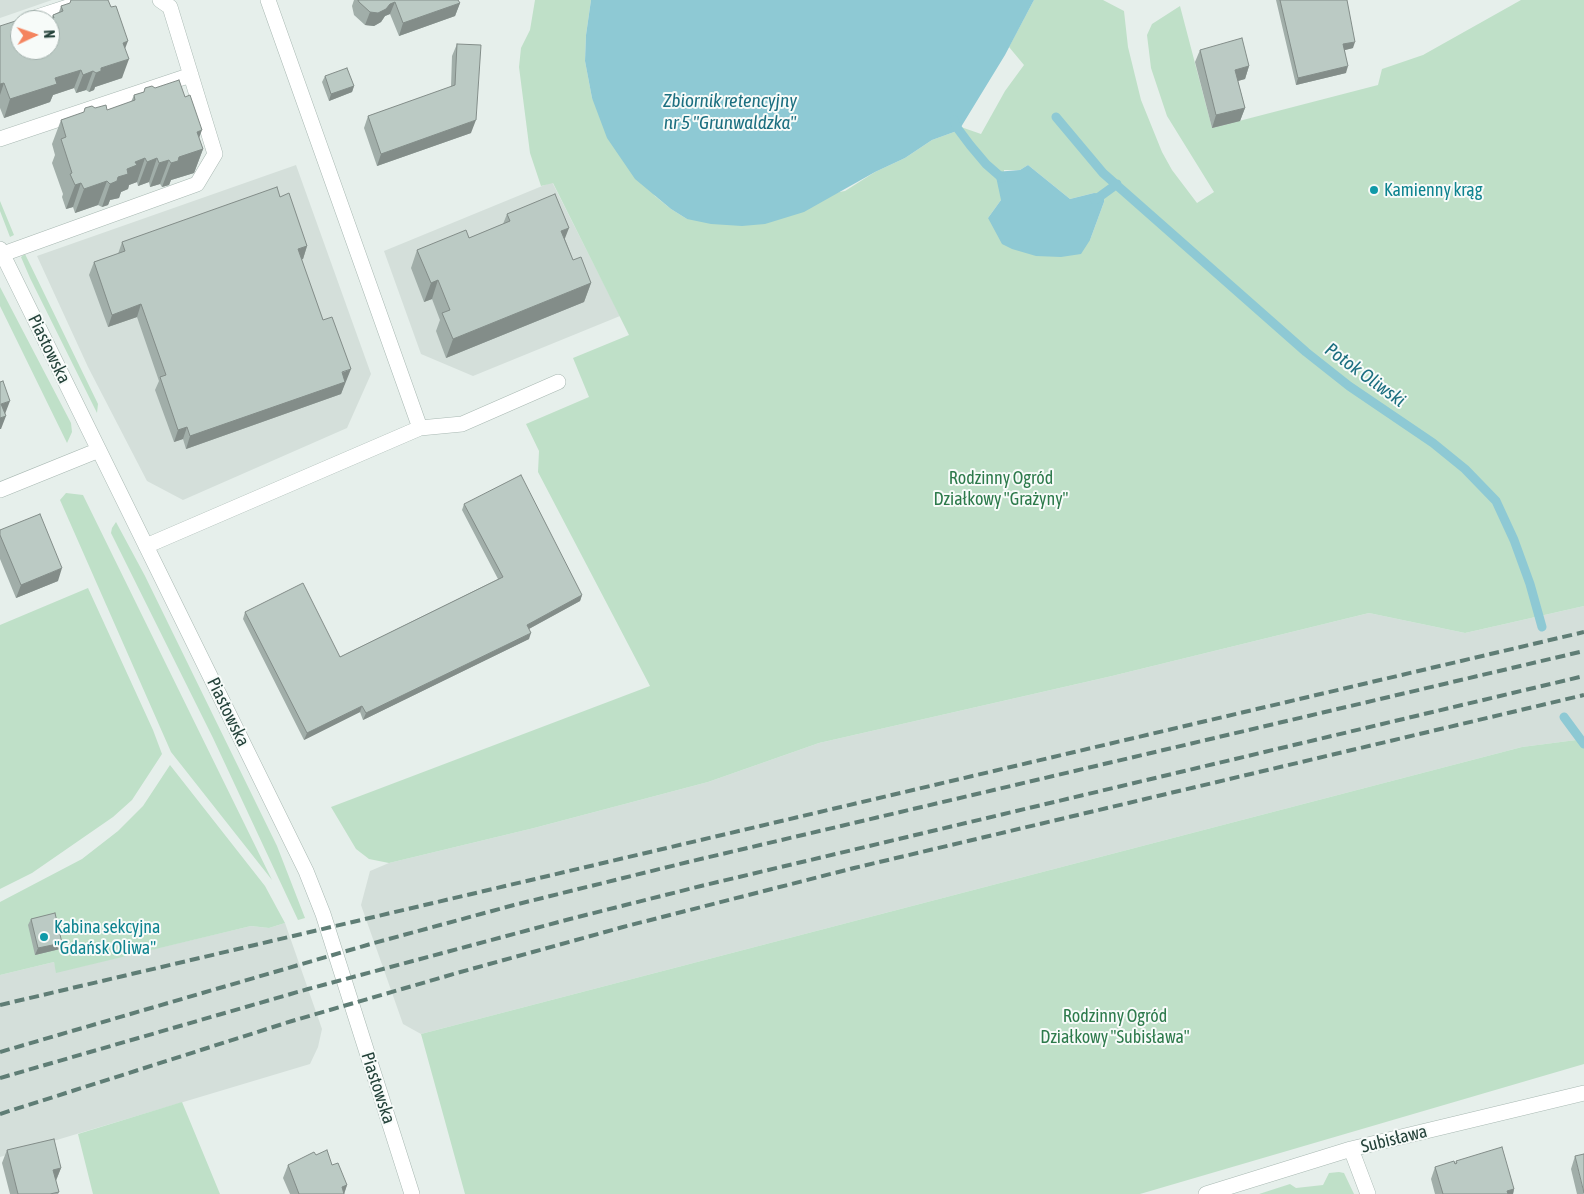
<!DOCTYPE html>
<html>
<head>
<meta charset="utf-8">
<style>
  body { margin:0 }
  #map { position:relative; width:1584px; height:1194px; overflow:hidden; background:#e6efeb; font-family:"Asap Condensed",sans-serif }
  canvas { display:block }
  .north { position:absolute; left:10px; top:10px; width:50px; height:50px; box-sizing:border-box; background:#f7fbf9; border:1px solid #a3b1ad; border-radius:50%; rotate:87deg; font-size:14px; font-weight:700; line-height:20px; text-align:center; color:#24423a }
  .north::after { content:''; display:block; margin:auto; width:18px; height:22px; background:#f4845f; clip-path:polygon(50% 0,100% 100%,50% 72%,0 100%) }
</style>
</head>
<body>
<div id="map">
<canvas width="1584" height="1194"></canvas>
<div class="north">N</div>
</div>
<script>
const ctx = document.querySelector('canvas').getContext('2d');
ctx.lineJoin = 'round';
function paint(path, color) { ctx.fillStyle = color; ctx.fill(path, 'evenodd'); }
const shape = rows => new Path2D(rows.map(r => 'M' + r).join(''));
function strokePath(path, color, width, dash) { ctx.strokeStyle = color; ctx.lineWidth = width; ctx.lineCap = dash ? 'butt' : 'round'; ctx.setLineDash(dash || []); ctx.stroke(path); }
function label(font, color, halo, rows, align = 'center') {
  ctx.font = font + ' "Asap Condensed",sans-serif'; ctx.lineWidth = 4; ctx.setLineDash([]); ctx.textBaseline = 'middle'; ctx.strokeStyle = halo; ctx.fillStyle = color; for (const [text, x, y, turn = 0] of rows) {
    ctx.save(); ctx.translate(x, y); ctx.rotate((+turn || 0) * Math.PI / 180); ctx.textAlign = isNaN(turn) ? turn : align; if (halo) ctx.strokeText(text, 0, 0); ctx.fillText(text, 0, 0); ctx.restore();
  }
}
const built = shape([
  [0,0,52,0,0,18],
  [296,165,371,374,347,428,183,500,147,481,88,367,37,256],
  [552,182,620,316,473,376,421,354,384,251],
  [1584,606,1584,739,1522,747,421,1034,403,1024,361,905,370,871,389,863,534,828,708,782,819,743,1112,676,1369,613,1465,633],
  [285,923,322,1029,318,1047,310,1064,0,1157,0,975,54,962,57,972,251,926,269,928]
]);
const green = shape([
  [535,0,591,0,586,35,585,61,592,98,655,196,671,209,687,219,845,191,875,172,905,158,932,140,954,132,961,127,981,134,1005,91,1024,65,1009,47,1034,0,1103,0,1124,11,1128,47,1141,100,1162,152,1172,170,1197,203,1214,192,1167,116,1151,68,1147,35,1152,24,1180,6,1212,128,1378,85,1382,69,1423,55,1521,0,1584,0,1584,606,1465,633,1369,613,1112,676,819,743,708,782,534,828,389,863,369,859,356,849,331,807,650,686,538,472,539,451,526,424,589,397,573,358,629,335,553,183,541,186,530,153,519,67,521,48,530,30],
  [1028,165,1070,199,1094,193,1104,202,1090,240,988,218,1001,200,1004,170,1020,170],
  [0,201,14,235,10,237,0,211],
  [25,254,98,404,97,413,30,278,21,257],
  [0,287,71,423,72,432,67,443,0,306],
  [66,493,83,495,272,880,171,752,60,500],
  [116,522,145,576,277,846,305,918,298,920,213,738,111,533,112,528],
  [88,588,153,730,162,754,132,800,113,817,32,873,0,889,0,625],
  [1584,739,1584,1064,1140,1194,465,1194,421,1034,1522,747],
  [170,765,265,886,285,923,269,928,251,926,56,973,54,962,0,975,0,902,82,859,118,831,143,806],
  [182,1102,220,1194,93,1194,78,1134],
  [1339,1172,1344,1173,1354,1194,1259,1194,1290,1184,1296,1188,1323,1185,1329,1173]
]);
const water = shape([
  [591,0,1034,0,1005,55,961,127,954,132,932,140,905,158,875,172,804,212,765,224,742,226,711,224,687,219,671,209,635,179,607,138,592,98,585,61,586,35],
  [1028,165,1070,199,1094,193,1104,194,1104,202,1090,240,1081,254,1061,257,1036,256,1012,249,1002,244,988,218,1001,200,995,172,1020,170]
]);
const stream = shape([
  [1056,117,1103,173,1306,352,1349,386,1433,443,1465,469,1496,501,1514,540,1530,584,1542,627],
  [954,120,958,129,970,145,986,164,1002,178],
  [1095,200,1117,184],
  [1564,717,1584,744]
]);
const minor = shape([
  [268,0,420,428],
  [28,20,89,0],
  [0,139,191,75],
  [0,249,306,871,323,914,412,1194],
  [3,254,197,184,215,154,170,7,160,0],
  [0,490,99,450],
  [146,546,420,428,462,424,558,382],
  [1351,1149,1368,1194],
  [1206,1194,1351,1149,1584,1093]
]);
const rail = shape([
  [0,1005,1584,632],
  [0,1052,374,943,514,905,688,862,1584,651],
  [0,1078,308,989,570,919,701,886,1584,676],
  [0,1114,292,1021,457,973,623,927,854,868,1584,695]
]);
const wall = shape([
  [354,0,458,0,460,3,455,16,399,36,390,14,385,16,381,22,374,26,365,25,354,15,352,6],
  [1276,0,1347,0,1353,48,1345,50,1346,73,1296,85],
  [61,6,125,49,122,78,95,87,94,90,89,92,86,90,76,93,74,88,53,95,50,102,4,118,0,108,0,26,20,50,51,19,53,15,59,12],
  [457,44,471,133,377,166,364,128,368,116,451,87,452,56],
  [1200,50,1249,66,1245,79,1238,81,1245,108,1240,121,1212,128,1195,62],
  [325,76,354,86,352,92,329,101,322,82],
  [145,88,199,138,203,149,194,173,171,180,169,185,162,187,160,184,150,187,149,182,138,186,137,182,129,185,128,189,121,192,119,198,110,200,108,205,102,207,98,205,75,213,73,207,66,209,62,197,63,194,52,163,55,155,52,144,61,120,84,113,85,108,95,108,107,110,131,102,134,95,144,92],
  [280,197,307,246,303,259,301,259,323,320,346,382,345,382,341,394,186,449,183,439,174,442,155,390,159,381,137,317,108,327,89,275,94,262,118,254,122,242],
  [507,214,565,239,573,260,591,283,584,302,446,358,436,331,440,320,432,299,424,302,411,268,417,250,469,238,503,224],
  [464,504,582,595,580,601,529,629,529,639,363,720,360,712,304,740,243,619,245,612,340,657,498,579,462,510],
  [0,530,58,581,16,598,0,559],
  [31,919,60,949,35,955,28,925],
  [7,1150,61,1168,56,1181,59,1192,58,1194,10,1194,2,1163],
  [316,1155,332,1165,347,1185,344,1194,290,1194,283,1178,288,1165],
  [1575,1156,1584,1194,1577,1194,1571,1169],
  [1456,1161,1514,1189,1513,1194,1435,1194,1431,1179,1435,1167,1455,1164]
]);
const shadedWall = shape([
  [395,2,390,14,385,16,381,22,374,26,365,25,370,12],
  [460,3,455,16,399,36,403,23],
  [128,41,121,59,123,43],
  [1355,42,1353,48,1341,51,1343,44],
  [129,59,122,78,95,87,94,90,89,92,96,73,101,68],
  [1249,66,1245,79,1230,83,1235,70],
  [1348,66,1346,73,1296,85,1298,78],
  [81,70,74,88,53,95,50,102,4,118,10,99,55,78],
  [93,71,86,90,76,93,83,75],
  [4,83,0,95,0,84],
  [354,86,352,92,329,101,331,94],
  [1245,108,1240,121,1212,128,1216,115],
  [476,120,471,133,377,166,381,154],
  [202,130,194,152,203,149,194,173,171,180,169,185,162,187,171,163,179,157,197,132],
  [145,158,137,182,129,185,128,189,121,192,119,198,110,200,108,205,102,207,110,184,135,162],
  [157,158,149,182,138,186,147,162],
  [169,160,160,184,150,187,159,163],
  [107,181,98,205,75,213,84,189],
  [81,183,73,207,66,209,75,185],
  [569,228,562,246,561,231],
  [307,246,303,259,293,262,298,249],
  [438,280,432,299,424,302,431,283],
  [591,283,584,302,446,358,453,339],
  [141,304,137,317,108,327,112,315],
  [351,369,341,394,186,449,190,436],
  [10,401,5,414,0,416,1,404],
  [6,416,1,429,0,429,0,418],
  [187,427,183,439,174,442,178,430],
  [62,568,58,581,16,598,21,585],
  [582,595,580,601,525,631,527,625],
  [531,633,529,639,363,720,366,713],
  [362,706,360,712,304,740,307,733],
  [62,943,60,949,35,955,38,948],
  [61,1168,56,1180,48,1182,53,1170],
  [347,1185,344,1194,342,1187],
  [1514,1189,1513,1194,1506,1194,1507,1191]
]);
const building = shape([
  [71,0,108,0,111,7,116,6,128,41,123,43,129,59,101,68,101,71,96,73,93,71,83,75,81,70,55,78,57,84,10,99,4,83,0,84,0,26,31,16,32,20,20,20,20,50,50,50,50,20,47,20,54,18,53,15,63,11,61,6,70,3,71,0],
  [358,0,458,0,460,3,403,23,395,2,390,4,386,9,378,13,370,12,359,2,358,0],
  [1280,0,1347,0,1355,42,1343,44,1348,66,1298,78,1280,0],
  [1242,38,1249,66,1235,70,1245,108,1216,115,1200,50,1242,38],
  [457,44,481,45,476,120,381,154,368,116,455,85,457,44],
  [347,68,354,86,331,94,325,76,347,68],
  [179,80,185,97,190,95,202,130,197,132,203,149,179,157,178,161,171,163,169,160,159,163,157,158,147,162,145,158,135,162,137,165,127,169,128,174,118,177,117,181,110,184,107,181,84,189,81,183,75,185,70,174,72,173,61,139,66,137,61,120,84,112,85,108,92,106,95,108,106,105,107,110,135,100,134,95,144,92,145,88,152,86,155,88,179,80],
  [277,187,280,197,289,193,307,246,298,249,323,320,332,317,351,369,342,372,345,382,190,436,187,427,178,430,160,377,166,375,141,304,112,315,94,262,125,251,122,242,277,187],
  [555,194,569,228,561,231,573,260,581,257,591,283,453,339,442,313,450,310,438,280,431,283,417,250,466,230,469,238,510,221,507,214,555,194],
  [3,381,10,401,1,404,6,416,0,418,0,382,3,381],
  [521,475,582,595,527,625,531,633,366,713,362,706,307,733,245,612,303,583,340,657,503,577,464,504,521,475],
  [40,514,62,568,21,585,0,535,0,530,40,514],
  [55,913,62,943,38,948,31,919,55,913],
  [54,1139,61,1168,53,1170,59,1192,50,1194,18,1194,7,1150,54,1139],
  [1502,1147,1514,1189,1507,1191,1508,1194,1443,1194,1435,1167,1454,1161,1455,1164,1457,1163,1456,1161,1502,1147],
  [327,1150,332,1165,338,1163,347,1185,342,1187,344,1194,299,1194,288,1165,314,1152,316,1155,327,1150],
  [1584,1154,1584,1193,1575,1156,1584,1154]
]);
const markers = [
  [1374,190,5,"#0f9aa8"],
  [44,937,5,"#0f9aa8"]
];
const cultureNames = [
  ["Kamienny krąg",1384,190],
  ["Kabina sekcyjna",54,927],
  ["\"Gdańsk Oliwa\"",54,948]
];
const streetNames = [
  ["Piastowska",49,349,64],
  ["Piastowska",228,712,64],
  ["Piastowska",378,1088,72],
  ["Subisława",1394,1139,-14]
];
const parkNames = [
  ["Rodzinny Ogród",1001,478],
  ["Działkowy \"Grażyny\"",1001,499],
  ["Rodzinny Ogród",1115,1016],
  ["Działkowy \"Subisława\"",1115,1037]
];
const waterNames = [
  ["Zbiornik retencyjny",730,101],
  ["nr 5 \"Grunwaldzka\"",730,123],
  ["Potok Oliwski",1365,375,36]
];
paint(built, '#d4dfda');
paint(green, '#bfe0c8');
paint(water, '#8ec9d4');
strokePath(stream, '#8ec9d4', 9);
strokePath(minor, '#a8b8b2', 16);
strokePath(minor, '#fff', 15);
strokePath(rail, '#5f7d75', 4, [10, 5]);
paint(wall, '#a1aea9');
paint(shadedWall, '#838d89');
paint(building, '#bbcac4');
strokePath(building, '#838d89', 1);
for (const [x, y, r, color] of markers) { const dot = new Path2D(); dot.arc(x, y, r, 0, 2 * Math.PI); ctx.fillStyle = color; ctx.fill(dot); strokePath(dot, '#f7fbf9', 2); }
label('18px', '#0d838f', '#f7fbf9', cultureNames, 'left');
label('18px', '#24423a', '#f7fbf9', streetNames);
label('18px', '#2d7a4b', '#f7fbf9', parkNames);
label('italic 19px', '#1c6f80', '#f7fbf9', waterNames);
</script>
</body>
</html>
